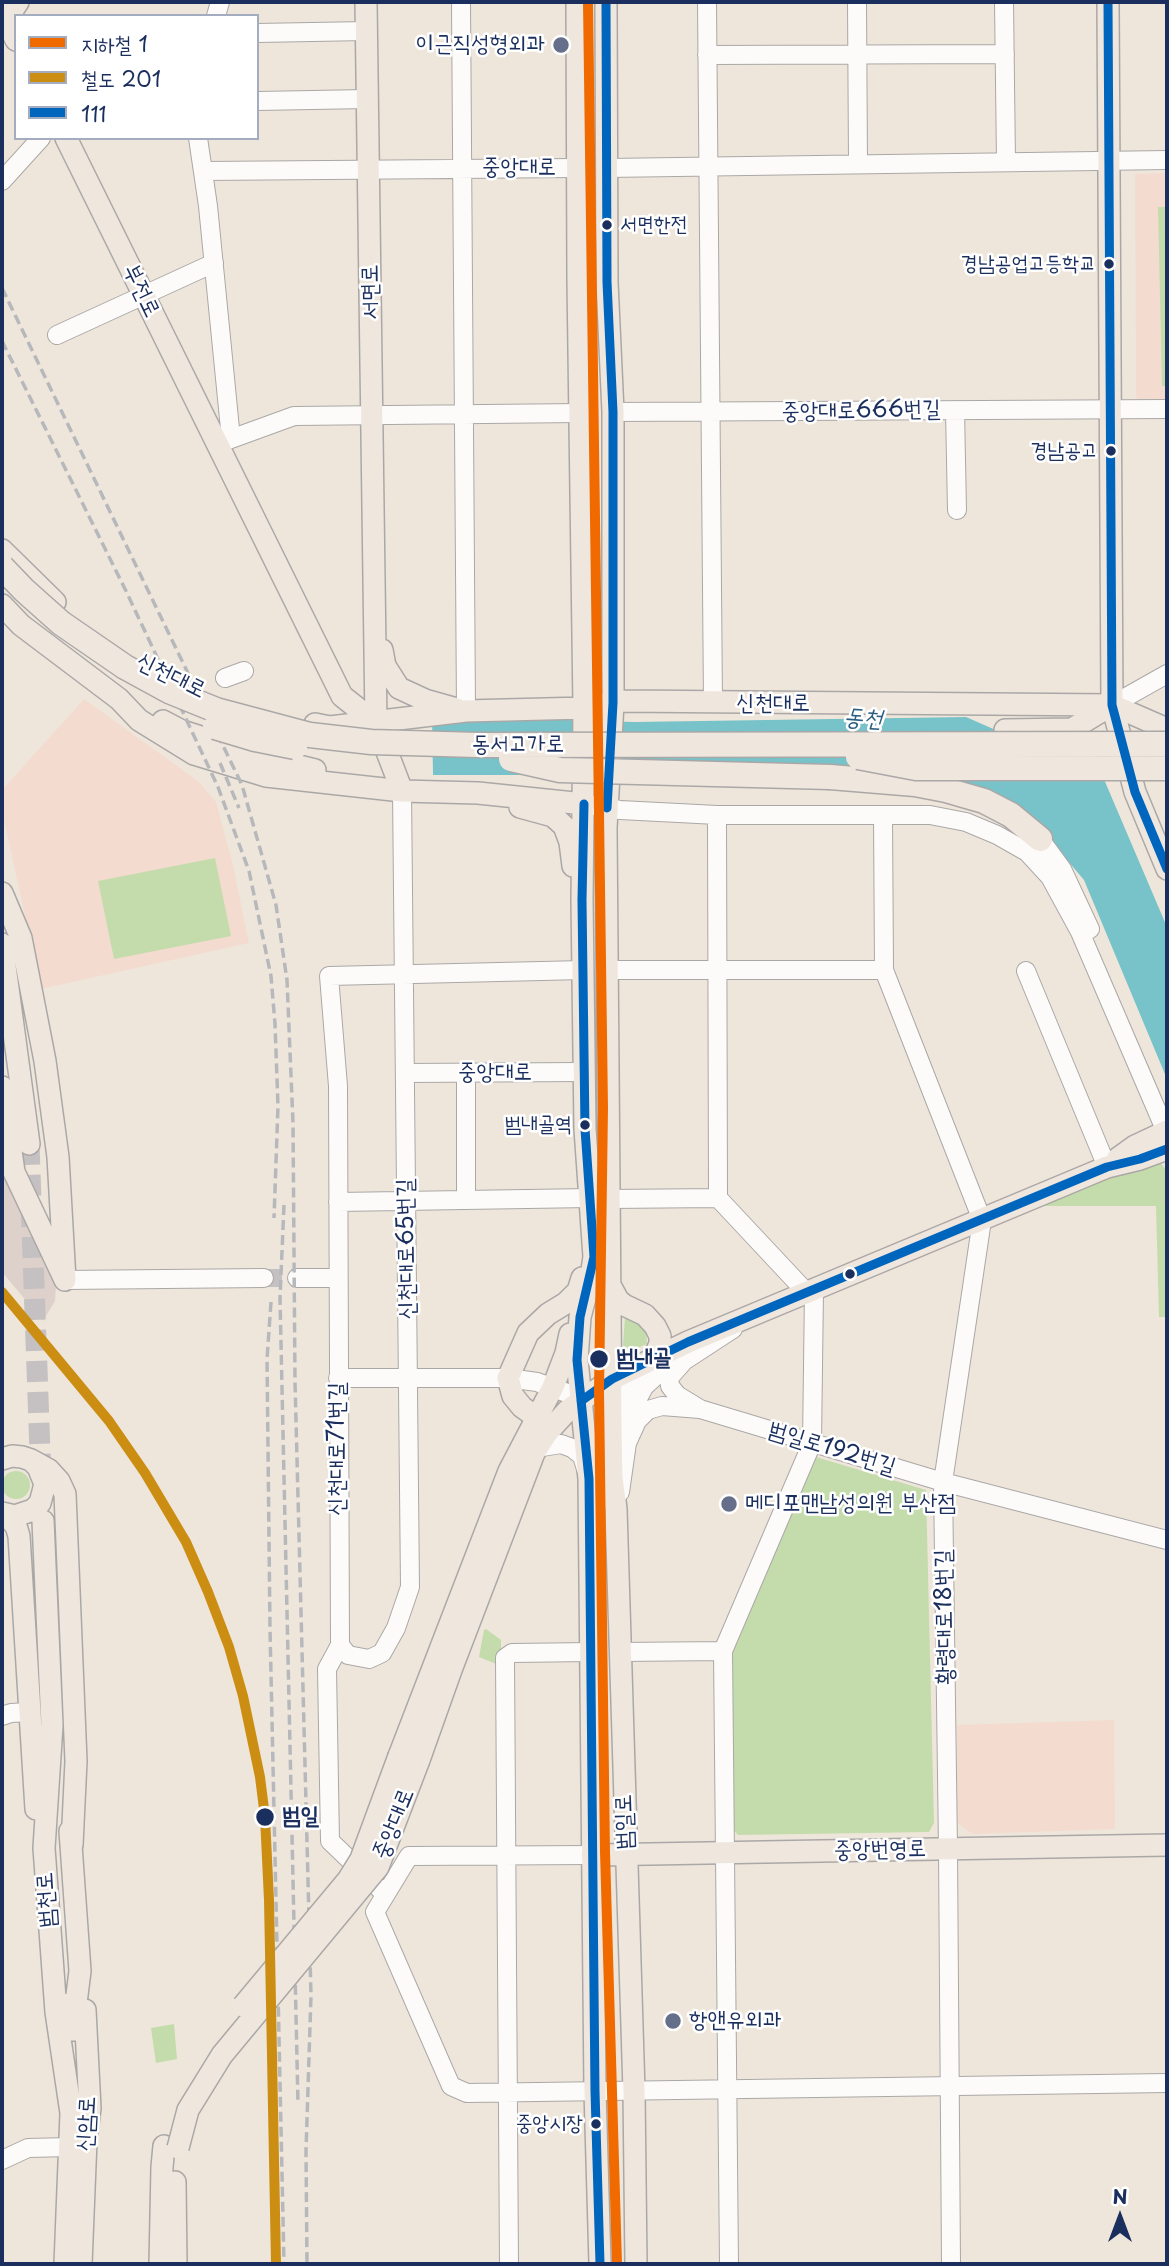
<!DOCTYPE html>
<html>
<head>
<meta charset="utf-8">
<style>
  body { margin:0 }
  #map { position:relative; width:1169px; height:2266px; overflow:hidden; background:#efe6db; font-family:"Playpen Sans","Poor Story",sans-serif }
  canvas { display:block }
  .frame { position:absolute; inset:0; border:4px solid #1b2f5e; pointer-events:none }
  .legend { position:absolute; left:14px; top:14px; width:245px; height:126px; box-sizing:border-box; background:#fff; border:2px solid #a4acbf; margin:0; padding:9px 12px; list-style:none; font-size:21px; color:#1b2f5e }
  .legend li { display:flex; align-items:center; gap:14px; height:35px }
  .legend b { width:35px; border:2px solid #a4acbf }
  .north { position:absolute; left:1085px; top:2182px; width:70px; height:70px; -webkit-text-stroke:5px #fff; paint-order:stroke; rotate:0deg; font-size:19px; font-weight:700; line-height:28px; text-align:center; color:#1b2f5e }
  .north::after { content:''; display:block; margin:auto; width:24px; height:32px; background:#1b2f5e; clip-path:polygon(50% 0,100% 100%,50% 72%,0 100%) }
</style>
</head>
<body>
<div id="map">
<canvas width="1169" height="2266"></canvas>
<div class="frame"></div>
<ul class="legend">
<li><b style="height:9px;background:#f06a00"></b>지하철 1</li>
<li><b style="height:9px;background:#cb8e13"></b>철도 201</li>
<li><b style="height:9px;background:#0065bd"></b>111</li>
</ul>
<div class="north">N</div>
</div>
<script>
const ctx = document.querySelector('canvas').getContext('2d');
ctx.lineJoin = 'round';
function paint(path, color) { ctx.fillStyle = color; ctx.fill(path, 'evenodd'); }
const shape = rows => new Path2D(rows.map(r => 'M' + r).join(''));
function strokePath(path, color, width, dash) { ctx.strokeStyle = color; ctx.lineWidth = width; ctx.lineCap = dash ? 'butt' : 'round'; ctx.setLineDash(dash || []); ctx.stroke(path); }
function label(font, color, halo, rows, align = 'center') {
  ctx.font = font + ' "Playpen Sans","Poor Story",sans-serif'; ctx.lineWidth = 5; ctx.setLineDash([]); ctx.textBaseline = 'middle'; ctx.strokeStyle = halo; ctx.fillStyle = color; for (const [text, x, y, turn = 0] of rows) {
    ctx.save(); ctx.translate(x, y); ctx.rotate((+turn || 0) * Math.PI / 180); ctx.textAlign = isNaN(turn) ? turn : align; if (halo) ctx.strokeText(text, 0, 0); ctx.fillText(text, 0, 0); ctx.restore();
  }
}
const built = shape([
  [1167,173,1167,401,1138,402,1136,396,1135,174],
  [84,699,198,781,216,802,232,861,249,943,41,989,2,811,2,790],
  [1114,1720,1115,1829,973,1834,957,1823,957,1725]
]);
const industrial = shape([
  [2,1157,24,1215,56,1283,55,1301,43,1321,2,1272]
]);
const green = shape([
  [1158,207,1167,207,1167,386,1162,386],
  [215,858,231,936,114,959,98,881],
  [1160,1162,1167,1171,1167,1317,1159,1317,1156,1206,1037,1206,1133,1166],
  [625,1317,646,1326,647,1344,628,1352,623,1345],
  [816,1457,926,1490,934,1823,929,1832,738,1835,728,1824,728,1649],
  '2 1485a14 14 0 1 1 28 0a14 14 0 1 1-28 0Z',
  [486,1629,501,1640,501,1666,479,1657,484,1630],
  [174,2024,177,2059,156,2063,151,2028]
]);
const water = shape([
  [432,716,634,722,966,717,1103,777,1167,927,1167,1079,1084,880,1051,841,995,798,638,775,433,775]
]);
const minorTunnel = shape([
  [264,1278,297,1278]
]);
const majorTunnel = shape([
  [29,1144,41,1481]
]);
const minor = shape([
  [461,2,466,711],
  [707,2,713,703],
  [857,2,858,164],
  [1004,2,1006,162],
  [216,16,220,2],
  [257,33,367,31],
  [707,55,1005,54],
  [257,101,368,99],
  [198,138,208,206,231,439],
  [607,168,1167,160],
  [203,171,577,168],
  [2,181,41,138],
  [57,335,214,263],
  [955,410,957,510],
  [613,412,1167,409],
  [217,444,294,416,580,413],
  [225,678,244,671],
  [1112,705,1167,674],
  [584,804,620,810,717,815,930,815,966,822,997,835,1027,852,1050,877,1080,932,1167,1134],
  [717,815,718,1198,807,1293],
  [883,815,884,970,982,1220,943,1482,948,1849,951,2264],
  [1040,839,1062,869,1090,929],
  [607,970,884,970],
  [1026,971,1107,1167],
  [405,1073,585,1072],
  [608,1199,718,1198],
  [466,1200,466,1073],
  [338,1202,590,1198],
  [297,1278,338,1278],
  [65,1280,264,1278],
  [338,1378,508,1378,537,1382,567,1393,581,1401],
  [700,1409,943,1482,1167,1540],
  [614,1419,618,1402,622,1395,631,1388,648,1380],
  [628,1429,634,1406,644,1387,657,1375,676,1365],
  [536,1448,561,1444,572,1448,582,1456,586,1469],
  [620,1492,627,1443,637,1421,648,1410,662,1406,700,1409,677,1395,670,1386,669,1378,684,1361,733,1329],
  [340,1645,348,1655,369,1659,382,1653,396,1628,410,1587,402,791],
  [620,1652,723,1651],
  [2,1716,11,1713,29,1712],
  [592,1855,409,1856,375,1912,451,2086,467,2093,1167,2083],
  [385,1894,330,1841,327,1669,340,1645,338,1086,329,976,584,970],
  [2,2160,28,2148,70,2147],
  [509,2264,505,1658,512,1653,591,1652],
  [729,2264,723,1651,812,1443,814,1290]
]);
const major = shape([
  [366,2,376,723,402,791],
  [577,2,578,280,584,708,582,900,585,1129,594,1257,591,1276,580,1317,577,1360,589,1479,595,2091,600,2264],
  [606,2,607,282,613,412,613,703,606,828,611,1429,612,1477,616,1509,634,2091,636,2264],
  [1108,2,1112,705,1135,792,1167,869],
  [2,12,16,40],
  [6,20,18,2],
  [66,138,342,696,376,723],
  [2,550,55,602],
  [2,605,21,625,119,699,139,720,194,754,266,776,402,791,478,793,584,804],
  [382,650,385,666,399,688,425,700,457,709],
  [163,721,182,731,266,758,315,770],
  [315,724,330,727,466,711,584,708,622,701,1112,705,1167,729],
  [1005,730,1072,729,1110,706],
  [520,807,553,816,564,826,570,842,573,866],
  [2,893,21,938,45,1061,58,1157,65,1280,14,1172,2,1087],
  [2,944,29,1144],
  [1117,1159,1135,1146,1167,1131],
  [611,1287,618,1300,624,1305,645,1315,655,1326,660,1336,660,1344,654,1357],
  [536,1417,522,1407,513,1396,508,1378,528,1333,548,1314,566,1303,578,1291,582,1278],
  [2,1459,12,1456,22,1457,31,1460,38,1467,45,1484,40,1503,33,1510,15,1516,2,1513],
  [31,1460,49,1470,59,1481,65,1494,76,1761,72,1845],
  [6,1515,16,1526,19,1536,36,1809],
  [43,1521,52,1725,44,1848,56,2012,71,2113,65,2264],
  [399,1756,509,1471,553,1387,566,1353,570,1334],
  [419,1760,451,1670,534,1453,547,1433,568,1410,612,1379,688,1342,1107,1167,1140,1159,1167,1149],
  [592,1855,1167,1845],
  [68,2004,69,2025,72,2030,75,2030,77,2025,76,2003,80,1971,70,1831],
  [175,2182,176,2264],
  [81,2264,86,2140,90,2108,85,2010],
  [160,2264,162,2167,164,2146]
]);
const highway = shape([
  [830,777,915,784,946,790,984,801,1011,815,1040,839]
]);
const rail = shape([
  [2,288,242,785,276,905,287,980,293,1123,295,1382,311,1995,306,2151,307,2264],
  [2,341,126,591,218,787,249,871,271,976,275,1024,278,1106,274,1218],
  [220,763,239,808],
  [284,1205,280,1298,298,2104],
  [271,1302,267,1359,270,1629,284,2264]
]);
const majorBridge = shape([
  [243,2006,348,1880,361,1859,399,1756],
  [178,2148,188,2110,222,2055,378,1867,419,1760]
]);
const highwayBridge = shape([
  [2,567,24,590,61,623,125,667,169,691,216,710,310,735,371,742,478,745,1167,744],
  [215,727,255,739,295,747],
  [858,757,916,768,1167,768],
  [511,759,560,770,830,777]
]);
const bus1 = shape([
  [606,2,607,282,613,412,613,703,607,808],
  [1108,2,1112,705,1135,792,1167,869],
  [584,804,582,900,585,1129,594,1257,580,1317,577,1360,589,1479,595,2091,600,2264],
  [581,1401,612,1379,688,1342,1107,1167,1140,1159,1167,1149]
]);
const rail1 = shape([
  [2,1292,109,1421,145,1473,186,1542,208,1592,229,1647,243,1696,260,1777,265,1817,269,1900,276,2264]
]);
const metro1 = shape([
  [588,2,603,1108,599,1391,605,1852,617,2264]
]);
const markers = [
  [561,45,9,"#656f8a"],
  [607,225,6,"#1b2f5e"],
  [1109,264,6,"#1b2f5e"],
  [1111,451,6,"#1b2f5e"],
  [585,1125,6,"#1b2f5e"],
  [850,1274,6,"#1b2f5e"],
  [599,1359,10,"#1b2f5e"],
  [729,1504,9,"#656f8a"],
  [265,1817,10,"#1b2f5e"],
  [673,2021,9,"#656f8a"],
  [596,2124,6,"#1b2f5e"]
];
const busNames = [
  ["서면한전",620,225,"left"],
  ["경남공업고등학교",1096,264],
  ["경남공고",1098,451],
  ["범내골역",572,1125],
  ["중앙시장",583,2124]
];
const poiNames = [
  ["이근직성형외과",545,45,"right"],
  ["메디포맨남성의원 부산점",745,1504],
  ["항앤유외과",689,2021]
];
const streetNames = [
  ["중앙대로",519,168],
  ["부전로",141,291,64],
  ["서면로",371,292,-91],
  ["중앙대로666번길",861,411,-1],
  ["신천대로",171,676,26],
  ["신천대로",773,704],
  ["동서고가로",518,745],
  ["중앙대로",495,1073],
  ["신천대로65번길",407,1249,-91],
  ["신천대로71번길",338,1449,-90],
  ["범일로192번길",832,1449,17],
  ["황령대로18번길",945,1617,-91],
  ["범일로",625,1822,-92],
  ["중앙대로",394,1824,-68],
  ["중앙번영로",880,1850,-1],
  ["범천로",47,1900,-94],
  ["신암로",87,2124,-87]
];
const stopNames = [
  ["범내골",616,1359],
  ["범일",282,1817]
];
const waterNames = [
  ["동천",863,719,4]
];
paint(built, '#f3dbcf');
paint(industrial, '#ded1cc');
paint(green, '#c4dcab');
paint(water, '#78c2c9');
strokePath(minorTunnel, '#c5c1c2', 18, [18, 9]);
strokePath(majorTunnel, '#c5c1c2', 21, [21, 10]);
strokePath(minor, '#aaa8a7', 20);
strokePath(major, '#aaa8a7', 24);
strokePath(highway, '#aaa8a7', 27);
strokePath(minor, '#fdfbfa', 18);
strokePath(major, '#efe6de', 21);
strokePath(highway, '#efe6de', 24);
strokePath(rail, '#b7b8bc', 3.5, [10, 5]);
strokePath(majorBridge, '#aaa8a7', 24, []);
strokePath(highwayBridge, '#aaa8a7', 27, []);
strokePath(majorBridge, '#efe6de', 21);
strokePath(highwayBridge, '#efe6de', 24);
strokePath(bus1, '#0065bd', 9);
strokePath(rail1, '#cb8e13', 10);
strokePath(metro1, '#f06a00', 10);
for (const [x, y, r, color] of markers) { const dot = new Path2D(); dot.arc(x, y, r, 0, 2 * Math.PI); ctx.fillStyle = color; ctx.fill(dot); strokePath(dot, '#fff', 2.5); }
label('21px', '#1b2f5e', '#fff', busNames, 'right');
label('23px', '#1b2f5e', '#fff', poiNames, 'left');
label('23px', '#1b2f5e', '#fff', streetNames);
label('bold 23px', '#1b2f5e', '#fff', stopNames, 'left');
label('italic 24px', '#2a5d81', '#fff', waterNames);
</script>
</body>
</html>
